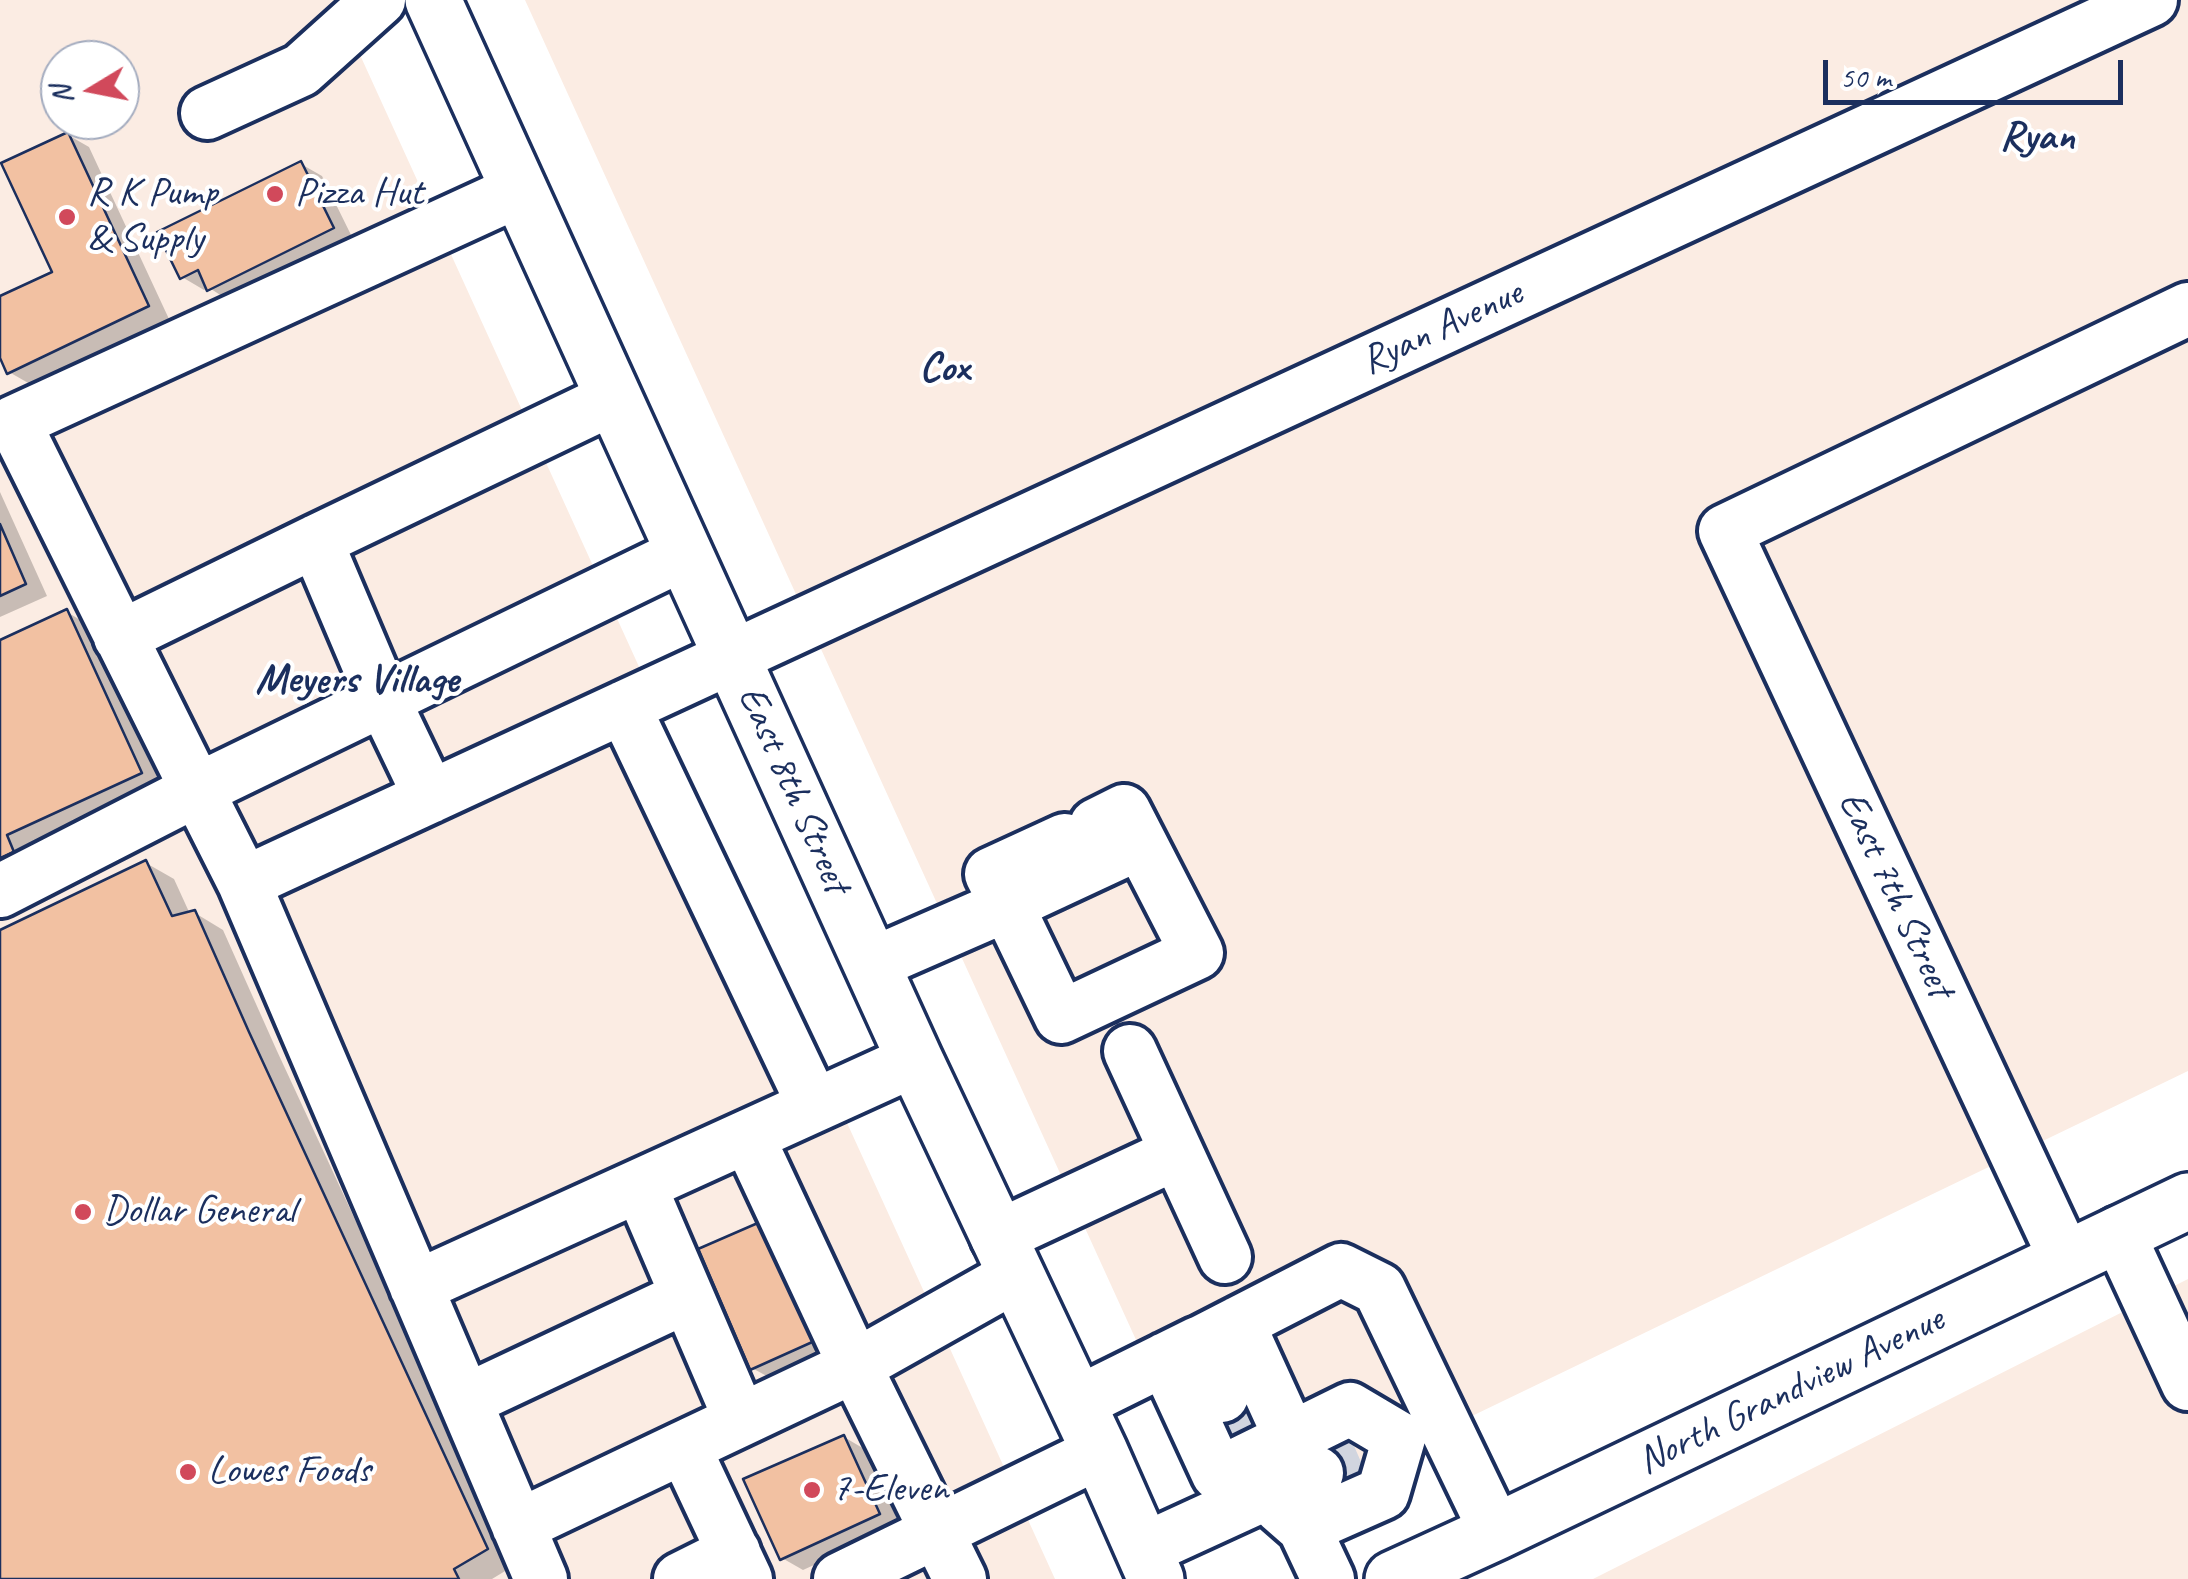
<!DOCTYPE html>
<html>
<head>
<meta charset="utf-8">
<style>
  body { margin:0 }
  #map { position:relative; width:2188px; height:1579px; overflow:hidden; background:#fff; font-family:Caveat,sans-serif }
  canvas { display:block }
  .north { position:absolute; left:40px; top:40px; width:100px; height:100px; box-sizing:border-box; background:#fff; border:2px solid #a4acbf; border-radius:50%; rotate:260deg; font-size:28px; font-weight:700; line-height:40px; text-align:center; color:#1b2f5e }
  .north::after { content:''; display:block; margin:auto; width:35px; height:45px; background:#d1495b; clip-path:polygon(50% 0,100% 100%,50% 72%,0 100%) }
  .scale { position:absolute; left:1823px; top:60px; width:300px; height:45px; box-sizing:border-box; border:5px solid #1b2f5e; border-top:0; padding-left:12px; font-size:30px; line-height:35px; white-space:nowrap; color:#1b2f5e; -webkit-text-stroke:8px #fff; paint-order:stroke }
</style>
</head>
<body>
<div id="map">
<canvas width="2188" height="1579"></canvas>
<div class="north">N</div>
<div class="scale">50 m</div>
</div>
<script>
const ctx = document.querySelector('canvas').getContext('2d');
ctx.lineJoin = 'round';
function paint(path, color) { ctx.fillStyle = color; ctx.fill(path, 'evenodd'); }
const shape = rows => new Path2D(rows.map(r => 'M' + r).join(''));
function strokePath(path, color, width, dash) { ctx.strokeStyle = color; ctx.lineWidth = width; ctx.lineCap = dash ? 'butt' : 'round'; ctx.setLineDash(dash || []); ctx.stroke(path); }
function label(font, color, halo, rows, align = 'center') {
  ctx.font = font + ' Caveat,sans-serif'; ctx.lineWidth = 8; ctx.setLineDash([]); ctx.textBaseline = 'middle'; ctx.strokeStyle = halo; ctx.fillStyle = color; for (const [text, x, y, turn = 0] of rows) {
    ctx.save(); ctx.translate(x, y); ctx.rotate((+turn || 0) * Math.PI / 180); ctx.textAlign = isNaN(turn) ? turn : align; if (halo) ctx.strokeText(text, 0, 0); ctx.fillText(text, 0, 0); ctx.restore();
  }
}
const built = shape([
  [0,0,335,0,1055,1579,0,1579],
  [60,60,120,60,120,120,60,120],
  [525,0,2188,0,2188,1071,1225,1535],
  [2188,1279,2188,1579,1593,1579]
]);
const shadow = shape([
  [68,135,89,147,169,319,30,384,9,372,0,352,0,299,55,273],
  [301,164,322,176,354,241,231,302,208,287,204,290,182,277],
  [0,492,47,596,0,617],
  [67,612,95,629,169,789,0,887,0,643],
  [146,863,174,879,190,914,195,913,223,930,277,1051,515,1565,492,1579,0,1579,0,932],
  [701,1250,839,1351,774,1380,752,1368],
  [844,1437,866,1450,900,1526,803,1570,782,1558]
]);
const building = shape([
  [68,132,149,306,7,374,0,358,0,296,52,272,1,163,68,132],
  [301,161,334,228,207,291,198,270,180,279,157,232,301,161],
  [0,524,26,584,0,596,0,524],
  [67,609,142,773,7,835,14,852,0,858,0,640,67,609],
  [146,860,172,916,195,910,249,1032,488,1549,454,1569,459,1579,0,1579,0,930,146,860],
  [767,1219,819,1339,750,1370,698,1249,767,1219],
  [844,1435,880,1514,780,1560,743,1479,844,1435]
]);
const minorTunnel = shape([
  [1222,1396,1240,1438],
  [1317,1473,1358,1455]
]);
const minor = shape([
  [207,113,301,70,379,0],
  [520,190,14,422,197,790,685,553],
  [316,541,383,699,430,797],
  [120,637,316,541,614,398],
  [624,707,814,1106],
  [1065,840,991,874,1007,905,1140,843],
  [244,883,2151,0],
  [0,891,197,790,244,883,541,1579],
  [872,964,1007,905,1061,1017,1197,953,1124,811,1096,825],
  [748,1137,855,1366,960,1579],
  [1177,1153,1225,1257],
  [640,1186,740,1419],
  [2118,1233,2188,1384],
  [997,1237,1177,1153,1130,1051],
  [2065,1258,1725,531,2188,309],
  [416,1287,915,1060],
  [1238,1323,1290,1437],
  [1165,1359,1218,1474,1350,1409,1399,1438,1383,1493,1304,1528],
  [1222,1396,1199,1343,1341,1270,1379,1289,1496,1532],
  [465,1401,686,1297],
  [1077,1403,1198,1343],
  [1280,1507,1304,1528,1328,1579],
  [518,1526,684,1447],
  [1143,1550,1265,1494,1317,1473],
  [680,1579,734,1552],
  [746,1579,684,1447,855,1366,1015,1276],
  [840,1579,1100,1452]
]);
const major = shape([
  [433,0,915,1060,1100,1452,1156,1579],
  [1393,1579,1496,1532,2188,1201]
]);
const markers = [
  [275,194,10,"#d1495b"],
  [67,217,10,"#d1495b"],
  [83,1212,10,"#d1495b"],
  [188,1472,10,"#d1495b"],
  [812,1490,10,"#d1495b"]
];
const poiNames = [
  ["R K Pump",87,194],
  ["& Supply",87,240],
  ["Pizza Hut",295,194],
  ["Dollar General",103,1212],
  ["Lowes Foods",208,1472],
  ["7-Eleven",832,1490]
];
const streetNames = [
  ["Ryan Avenue",1442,328,-25],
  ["East 8th Street",793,790,66],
  ["East 7th Street",1895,895,65],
  ["North Grandview Avenue",1791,1391,-26]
];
const neighbourhoodNames = [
  ["Ryan",2037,138],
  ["Cox",944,369],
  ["Meyers Village",357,681]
];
paint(built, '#fbece3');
paint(shadow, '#0003');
paint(building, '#f2c1a2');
strokePath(building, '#1b2f5e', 2.5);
strokePath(minorTunnel, '#d1d5df', 52, [52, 26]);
strokePath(minor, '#1b2f5e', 60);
strokePath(major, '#1b2f5e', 62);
strokePath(minor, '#fff', 52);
strokePath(major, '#fff', 55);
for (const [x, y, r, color] of markers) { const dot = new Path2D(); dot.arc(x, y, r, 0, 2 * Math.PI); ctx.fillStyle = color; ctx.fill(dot); strokePath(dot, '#fff', 4); }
label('40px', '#1b2f5e', '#fff', poiNames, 'left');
label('40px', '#1b2f5e', '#fff', streetNames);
label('bold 42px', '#1b2f5e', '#fff', neighbourhoodNames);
</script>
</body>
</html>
